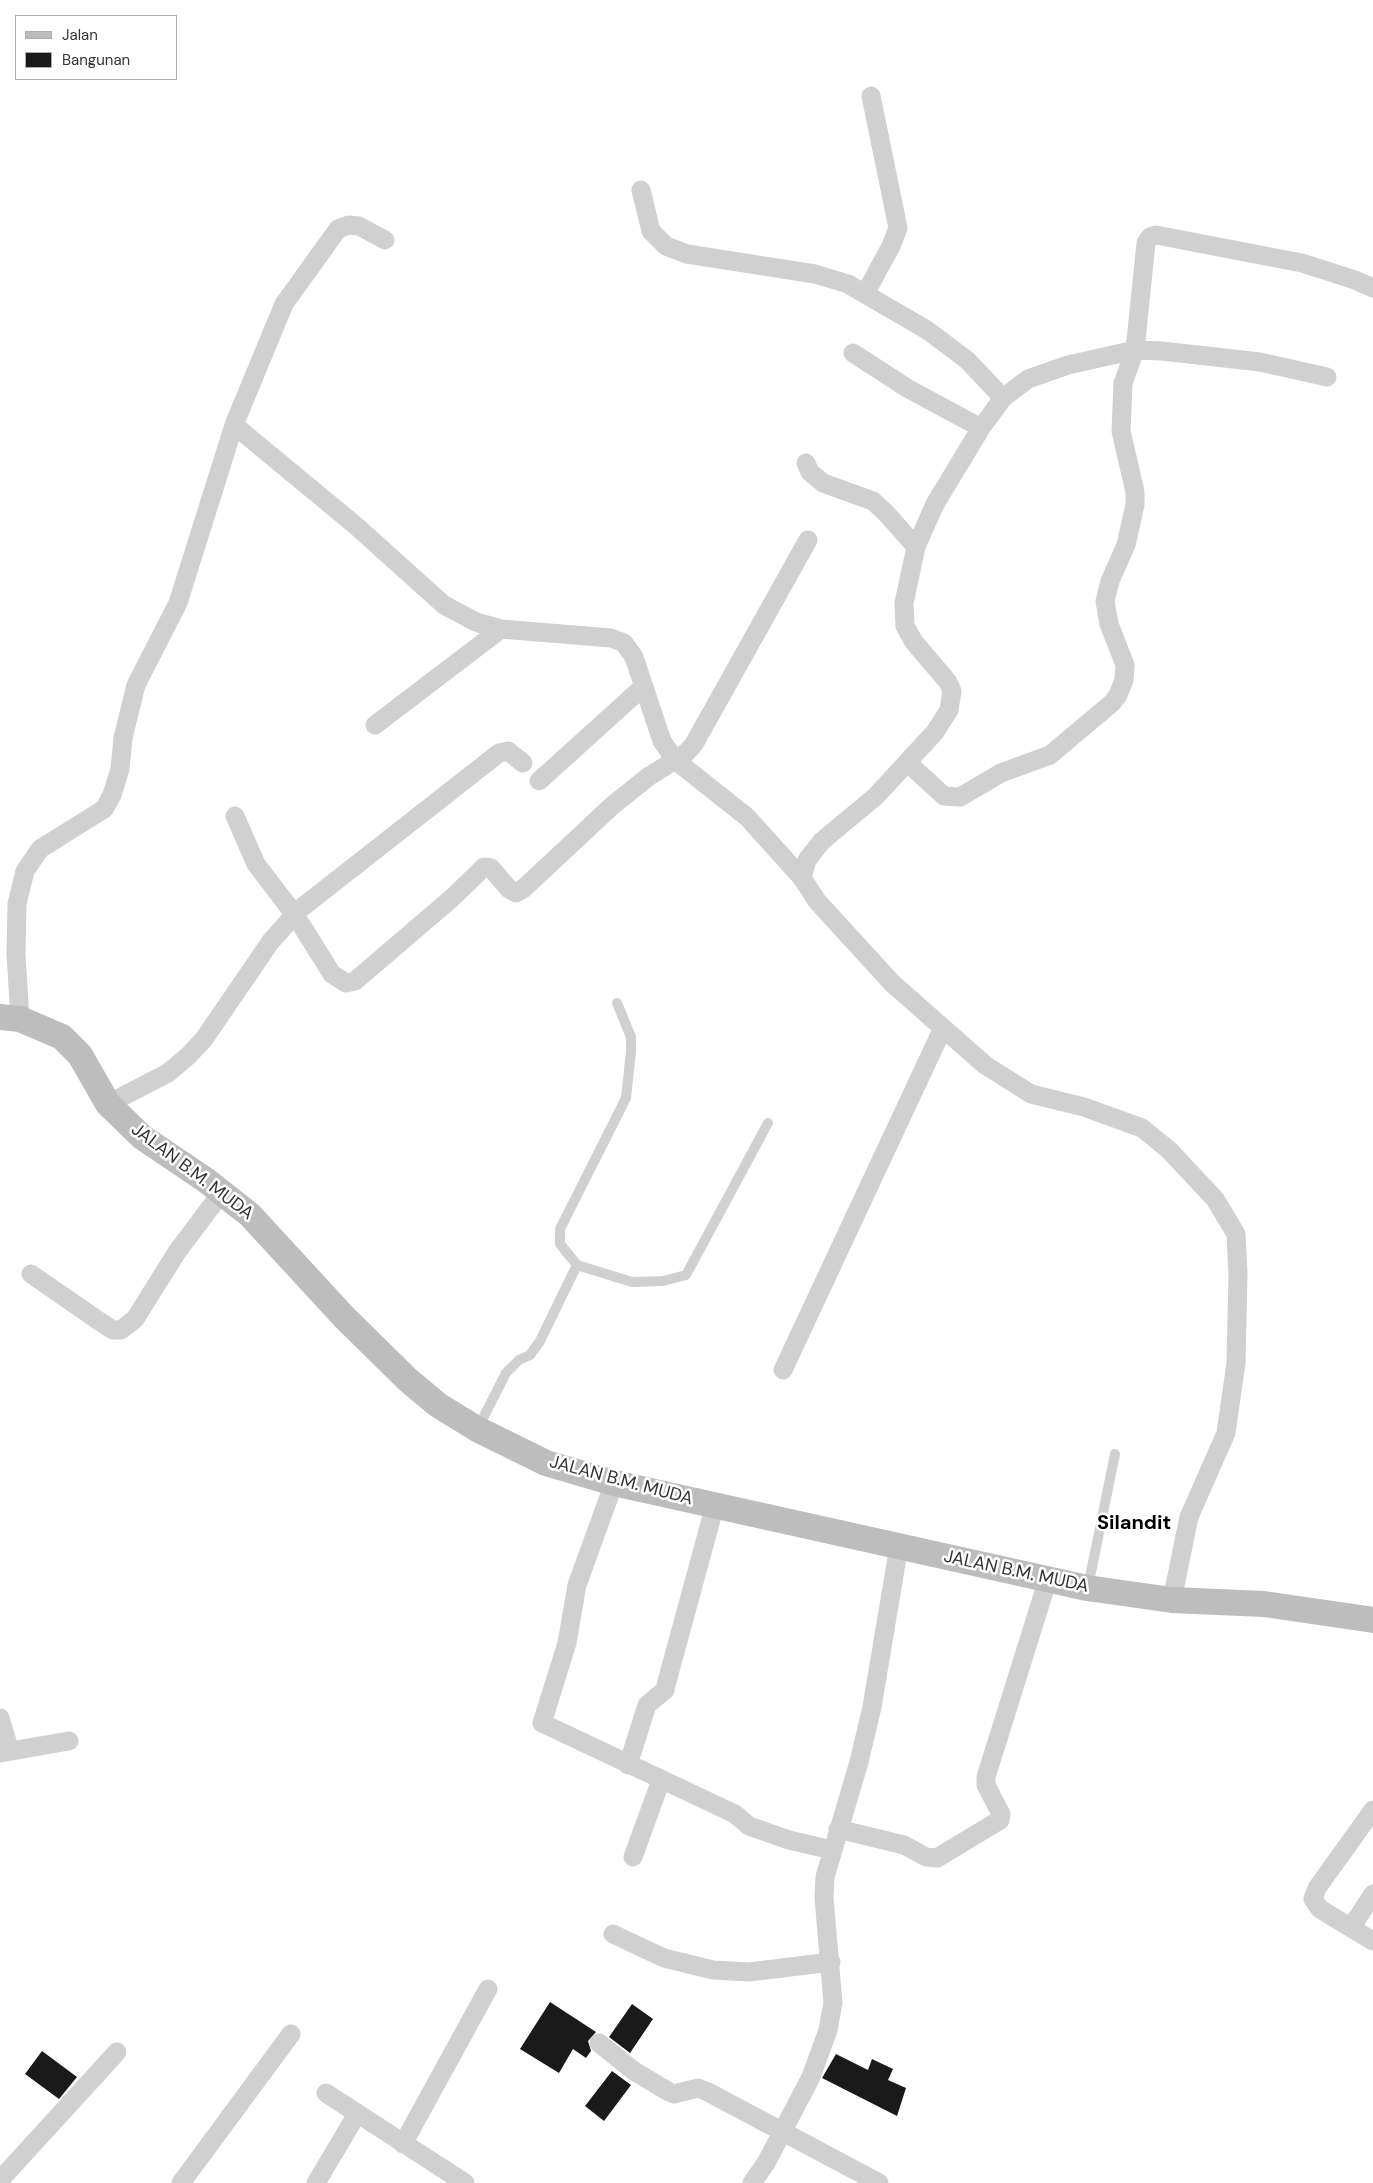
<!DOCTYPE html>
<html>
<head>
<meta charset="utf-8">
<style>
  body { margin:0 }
  #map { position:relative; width:1373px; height:2183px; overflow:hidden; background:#fff; font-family:"DM Sans",sans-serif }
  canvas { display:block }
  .legend { position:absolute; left:15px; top:15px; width:162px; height:65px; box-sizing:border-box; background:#fff; border:1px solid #adadad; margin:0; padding:6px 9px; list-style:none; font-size:15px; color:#333 }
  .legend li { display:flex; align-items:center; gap:10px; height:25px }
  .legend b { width:25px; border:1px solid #adadad }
</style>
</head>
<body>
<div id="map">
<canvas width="1373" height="2183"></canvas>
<ul class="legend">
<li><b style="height:6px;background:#bdbdbd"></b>Jalan</li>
<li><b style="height:14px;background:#1a1a1a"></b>Bangunan</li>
</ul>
</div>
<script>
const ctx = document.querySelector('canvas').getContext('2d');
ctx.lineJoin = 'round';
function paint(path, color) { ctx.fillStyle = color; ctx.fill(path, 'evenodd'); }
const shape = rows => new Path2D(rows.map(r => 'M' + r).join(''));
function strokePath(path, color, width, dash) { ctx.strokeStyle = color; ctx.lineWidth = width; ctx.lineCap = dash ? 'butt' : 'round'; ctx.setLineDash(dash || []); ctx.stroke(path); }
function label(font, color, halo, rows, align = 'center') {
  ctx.font = font + ' "DM Sans",sans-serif'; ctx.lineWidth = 5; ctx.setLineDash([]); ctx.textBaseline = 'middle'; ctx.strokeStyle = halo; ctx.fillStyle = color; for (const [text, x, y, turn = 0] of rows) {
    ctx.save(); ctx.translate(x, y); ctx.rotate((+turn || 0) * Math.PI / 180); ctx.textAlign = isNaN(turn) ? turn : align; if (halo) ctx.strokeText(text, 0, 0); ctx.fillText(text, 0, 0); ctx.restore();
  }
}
const building = shape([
  [550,2002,596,2032,588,2041,591,2051,586,2058,573,2049,559,2073,520,2049],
  [632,2004,653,2019,630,2053,609,2037],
  [42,2051,77,2077,59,2099,25,2074],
  [836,2054,868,2070,872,2059,893,2069,888,2080,906,2088,897,2116,822,2078],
  [612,2071,631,2085,604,2121,585,2106]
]);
const lane = shape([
  [577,1265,632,1282,663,1281,686,1275,768,1123],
  [478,1428,506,1373,519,1360,530,1355,540,1341,577,1265,560,1244,560,1229,626,1098,631,1051,631,1037,617,1003],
  [1088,1587,1115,1454]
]);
const street = shape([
  [871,96,898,228,891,246,865,294,927,330,967,360,1003,398],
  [641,190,651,231,666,246,687,254,815,274,848,284,865,294],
  [853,353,907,388,981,428],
  [1327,377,1260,362,1162,351,1135,350,1146,243,1150,237,1156,235,1302,263,1355,280,1373,288],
  [234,425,355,525,444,605,476,622,501,629,611,638,624,643,634,657,662,741,675,760,747,817,802,878],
  [806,463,810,472,823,483,873,501,886,513,916,547],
  [375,725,501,629],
  [908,763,944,796,960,797,1001,773,1050,755,1112,703,1118,695,1124,680,1125,665,1109,624,1105,601,1110,581,1126,545,1135,505,1135,492,1121,431,1123,383,1135,350,1068,365,1028,379,1003,398,981,428,935,504,916,547,904,603,905,626,914,642,948,682,952,691,949,710,935,732,876,796,822,841,807,860,802,878,817,901,892,983,985,1065,1031,1094,1084,1107,1142,1128,1169,1150,1215,1199,1236,1234,1238,1274,1236,1363,1226,1433,1189,1517,1172,1600],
  [539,781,643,687],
  [235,816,256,864,295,915,332,974,346,983,355,981,452,898,484,867,491,868,509,889,516,893,523,889,613,805,648,777,686,753,694,744,808,540],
  [20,1019,16,954,17,904,25,871,40,849,104,809,112,795,120,769,123,738,136,685,178,603,234,425,284,304,338,229,349,225,359,226,385,240],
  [108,1104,168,1073,188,1056,204,1039,271,941,300,909,499,753,508,751,523,763],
  [31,1274,99,1321,113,1330,121,1330,135,1319,177,1252,222,1192],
  [783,1370,943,1028],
  [614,1483,577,1585,567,1643,542,1723,735,1814,749,1826,789,1840,832,1850],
  [0,1718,10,1751],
  [0,1753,69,1741],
  [628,1765,647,1705,665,1690,666,1685,715,1505],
  [1373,1810,1317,1888,1313,1899,1320,1909,1373,1941],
  [838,1829,904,1845,926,1857,937,1858,1000,1820,1001,1814,986,1785,986,1777,1048,1579],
  [633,1857,661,1780],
  [1351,1928,1373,1894],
  [613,1934,664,1958,713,1970,749,1972,831,1962],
  [599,2043,634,2071,669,2092,674,2094,698,2088,708,2092,879,2183],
  [326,2093,465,2183],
  [403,2144,488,1989],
  [0,2180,117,2052],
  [181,2183,291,2034],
  [316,2183,357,2114],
  [752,2183,766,2163,811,2077,828,2030,833,2003,824,1898,825,1877,859,1762,872,1707,899,1546]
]);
const secondary = shape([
  [0,1017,20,1019,62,1037,80,1055,108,1104,142,1137,207,1181,250,1215,344,1317,408,1380,438,1405,477,1429,546,1463,614,1483,1087,1588,1172,1600,1264,1604,1373,1620]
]);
const streetNames = [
  ["JALAN B.M. MUDA",192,1172,37],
  ["JALAN B.M. MUDA",621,1481,15],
  ["JALAN B.M. MUDA",1016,1572,12]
];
const quarterNames = [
  ["Silandit",1134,1524]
];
paint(building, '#1a1a1a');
strokePath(lane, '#d0d0d0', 10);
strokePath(street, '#d0d0d0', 19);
strokePath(secondary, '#bdbdbd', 26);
label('18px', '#333', '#fff', streetNames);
label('bold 20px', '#000', '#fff', quarterNames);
</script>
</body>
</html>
